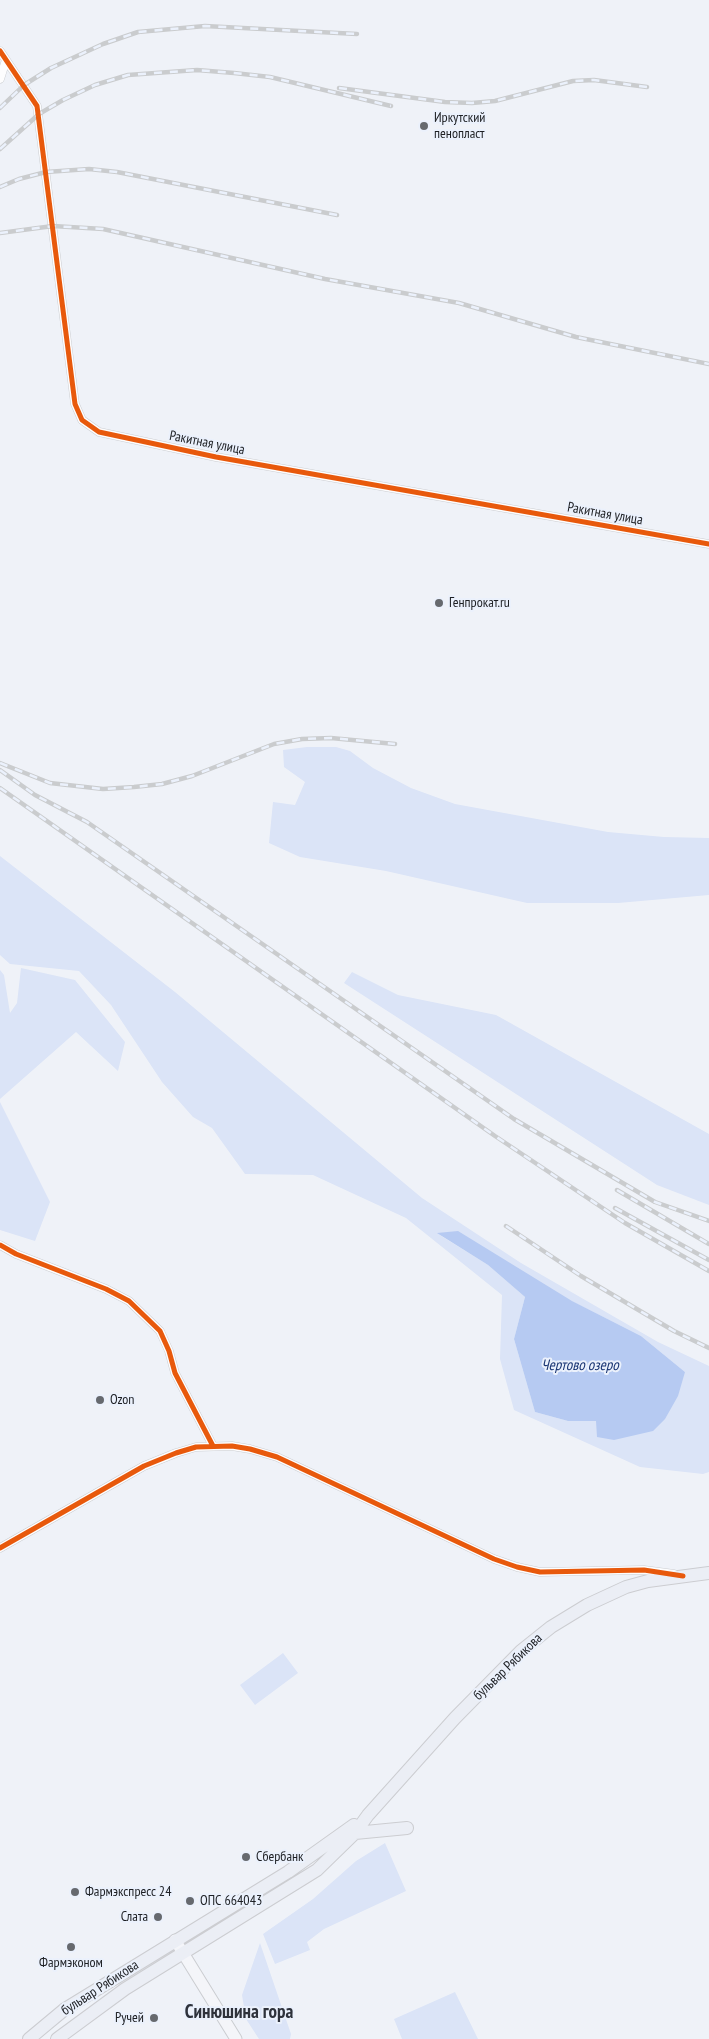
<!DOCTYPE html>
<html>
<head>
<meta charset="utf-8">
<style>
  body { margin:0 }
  canvas { display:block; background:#eff2f8 }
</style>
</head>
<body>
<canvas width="709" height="2039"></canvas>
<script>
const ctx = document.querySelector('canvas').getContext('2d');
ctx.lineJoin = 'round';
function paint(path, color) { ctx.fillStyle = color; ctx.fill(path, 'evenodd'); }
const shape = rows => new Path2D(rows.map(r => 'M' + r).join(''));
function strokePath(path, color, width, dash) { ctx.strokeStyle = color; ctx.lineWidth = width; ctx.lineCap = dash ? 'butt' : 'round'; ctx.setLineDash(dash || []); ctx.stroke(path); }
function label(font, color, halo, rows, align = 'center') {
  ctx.font = font + ' "PT Sans Narrow",sans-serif'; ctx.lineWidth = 4; ctx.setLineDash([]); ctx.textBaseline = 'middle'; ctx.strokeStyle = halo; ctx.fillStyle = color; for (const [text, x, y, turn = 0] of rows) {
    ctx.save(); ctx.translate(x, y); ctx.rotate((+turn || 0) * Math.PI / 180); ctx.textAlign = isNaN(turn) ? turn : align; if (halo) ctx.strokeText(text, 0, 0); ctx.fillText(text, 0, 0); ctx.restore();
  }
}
const green = shape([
  [307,747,336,747,350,751,373,768,411,788,455,804,608,832,664,837,709,838,709,895,618,903,527,903,386,871,300,857,269,843,273,802,295,805,305,782,284,767,283,750],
  [0,856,175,992,422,1198,521,1263,658,1342,709,1366,709,1472,703,1474,640,1467,514,1410,500,1359,502,1295,406,1218,313,1175,245,1174,212,1128,193,1117,162,1082,111,1005,79,971,10,964,0,955],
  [438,1234,641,1336,685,1372,596,1421,568,1421,535,1412,514,1339,525,1297,488,1265],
  [21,968,75,980,125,1042,118,1071,76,1032,0,1099,0,970,4,975,10,1013,17,1003],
  [352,972,398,995,496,1015,709,1134,709,1205,657,1185,344,983],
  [0,1102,50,1202,35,1241,0,1230],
  [283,1653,298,1673,255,1705,240,1685],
  [385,1843,406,1891,324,1929,307,1942,310,1950,275,1964,263,1934,313,1899,356,1861],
  [260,1943,291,2034,290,2039,259,2039,246,2019,242,1995],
  [455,1992,478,2039,402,2039,394,2019]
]);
const water = shape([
  [458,1231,572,1301,641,1336,685,1372,678,1396,665,1419,653,1431,614,1440,597,1437,596,1421,568,1421,535,1412,514,1339,525,1297,488,1265,437,1233]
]);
const street = shape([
  [0,51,37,106,75,404,82,420,99,432,216,457,709,544],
  [0,79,6,60],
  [0,1245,16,1254,106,1289,129,1301,160,1331,169,1351,175,1373,213,1446],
  [0,1548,144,1466,176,1453,196,1447,232,1446,250,1449,277,1457,494,1559,517,1567,540,1572,644,1570,674,1574]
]);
const secondary = shape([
  [175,1940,236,2039]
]);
const primary = shape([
  [355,1833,407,1828],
  [29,2039,65,2009,288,1872,354,1825],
  [57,2039,125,1989,317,1870,355,1833,368,1815,455,1718,521,1651,551,1627,587,1605,626,1587,648,1581,709,1573]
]);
const rail = shape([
  [339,88,445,102,472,103,495,101,573,81,594,80,647,87],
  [0,108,24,85,51,68,103,44,138,32,205,26,357,34],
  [0,149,39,114,63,100,95,85,128,75,197,70,234,73,270,77,391,106],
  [0,187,19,179,46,172,89,169,117,172,337,215],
  [0,233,53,226,103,229,325,279,459,303,576,337,709,364],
  [0,763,50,783,103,789,134,787,162,784,192,776,274,744,302,739,331,738,395,744],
  [0,770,35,795,87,822,514,1119,655,1202,709,1221],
  [0,788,495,1136,625,1223,709,1271],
  [617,1190,709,1244],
  [615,1208,709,1260],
  [506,1226,581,1276,674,1331,709,1348]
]);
const cycleway = shape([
  [0,51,37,106,75,404,82,420,99,432,216,457,709,544],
  [0,1245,16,1254,106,1289,129,1301,160,1331,169,1351,175,1373,213,1446],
  [0,1548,144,1466,176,1453,196,1447,232,1446,250,1449,277,1457,494,1559,517,1567,540,1572,644,1570,683,1576]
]);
const markers = [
  [424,126,5,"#66696e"],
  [439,603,5,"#66696e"],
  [100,1400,5,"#66696e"],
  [246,1857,5,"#66696e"],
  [75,1892,5,"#66696e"],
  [190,1901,5,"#66696e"],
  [158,1917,5,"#66696e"],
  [71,1947,5,"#66696e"],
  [154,2018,5,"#66696e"]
];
const poiNames = [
  ["Иркутский",434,118],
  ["пенопласт",434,134],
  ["Генпрокат.ru",449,603],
  ["Ozon",110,1400],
  ["Сбербанк",256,1857],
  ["Фармэкспресс 24",85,1892],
  ["ОПС 664043",200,1901],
  ["Слата",148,1917,"right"],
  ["Фармэконом",71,1963,"center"],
  ["Ручей",144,2018,"right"]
];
const streetNames = [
  ["Ракитная улица",207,443,11],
  ["Ракитная улица",605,514,10],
  ["бульвар Рябикова",508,1667,-44],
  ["бульвар Рябикова",100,1988,-33]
];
const waterNames = [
  ["Чертово озеро",580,1366]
];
const districtNames = [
  ["Синюшина гора",239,2013]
];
paint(green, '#dbe4f7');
paint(water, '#b6caf2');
strokePath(street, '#cbcdd1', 9);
strokePath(secondary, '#cbcdd1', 13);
strokePath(primary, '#cccdd1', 14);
strokePath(street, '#fdfdfe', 8);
strokePath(secondary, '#f4f5f9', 11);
strokePath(primary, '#ebeef5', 12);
strokePath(rail, '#caccce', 4.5);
strokePath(rail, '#ebf1fc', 2.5, [8]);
strokePath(cycleway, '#e8590c', 5);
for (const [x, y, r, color] of markers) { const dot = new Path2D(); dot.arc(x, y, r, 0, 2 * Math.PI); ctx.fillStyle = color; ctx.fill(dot); strokePath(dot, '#ebf1fc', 2); }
label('14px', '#1d1f23', '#ebf1fc', poiNames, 'left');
label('14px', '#1d1f23', '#ebf1fc', streetNames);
label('italic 15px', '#1a3573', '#ebf1fc', waterNames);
label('bold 19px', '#2e323b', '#ebf1fc', districtNames);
</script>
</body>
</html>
